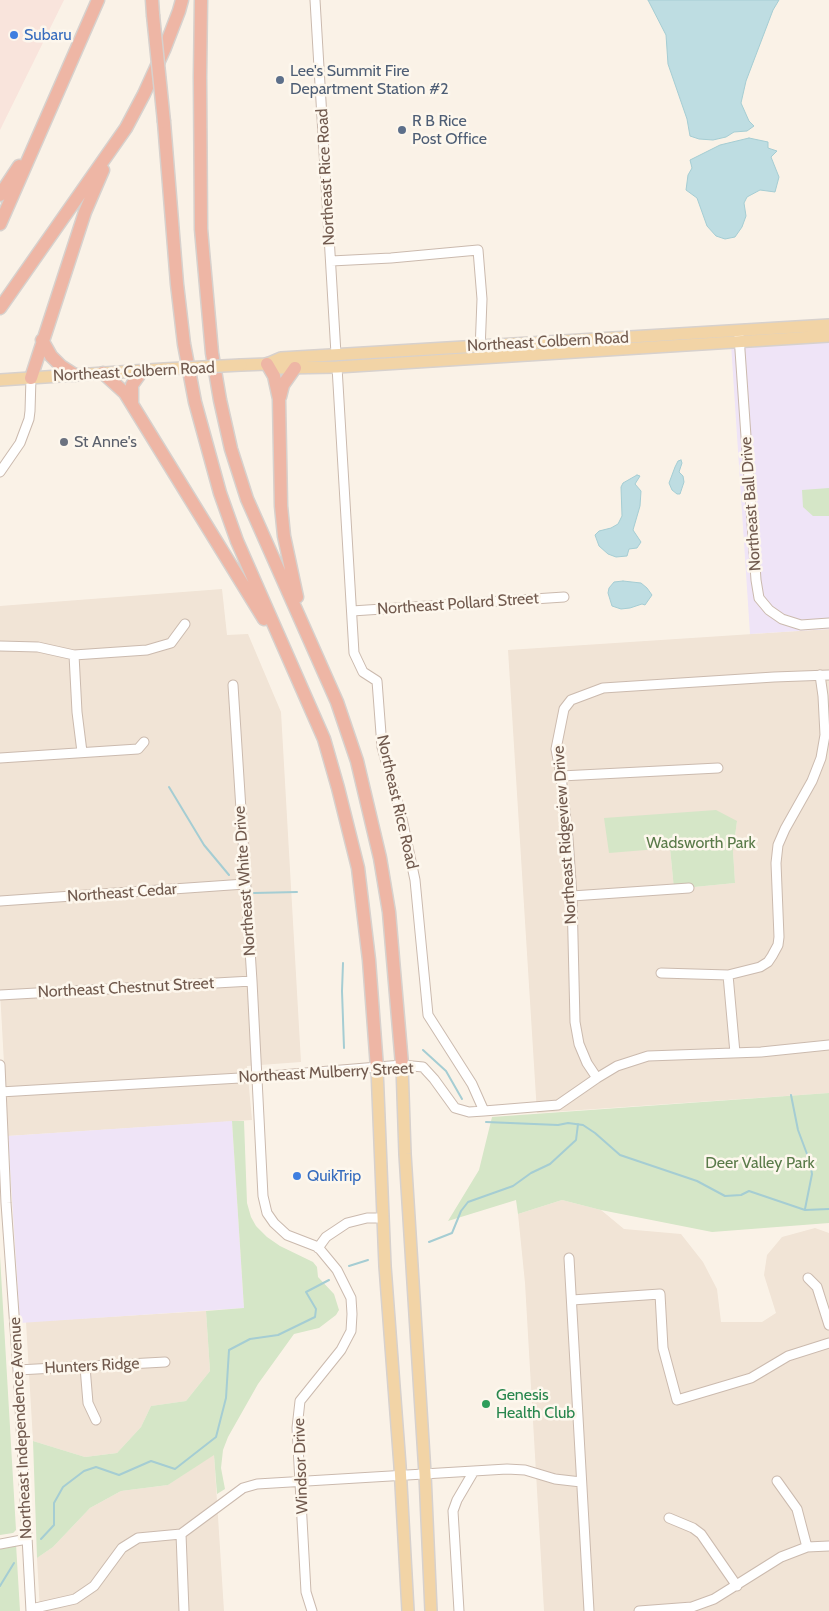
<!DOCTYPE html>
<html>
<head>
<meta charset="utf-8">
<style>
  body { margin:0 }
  canvas { display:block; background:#faf2e7 }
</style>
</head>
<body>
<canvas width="829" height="1611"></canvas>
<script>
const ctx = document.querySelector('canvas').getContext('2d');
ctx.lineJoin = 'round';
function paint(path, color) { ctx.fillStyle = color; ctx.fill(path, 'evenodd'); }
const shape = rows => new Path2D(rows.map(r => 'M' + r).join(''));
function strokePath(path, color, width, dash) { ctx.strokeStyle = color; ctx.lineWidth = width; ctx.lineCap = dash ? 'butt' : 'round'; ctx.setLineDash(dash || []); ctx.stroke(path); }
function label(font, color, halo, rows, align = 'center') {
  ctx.font = font + ' Cabin,sans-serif'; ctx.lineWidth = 5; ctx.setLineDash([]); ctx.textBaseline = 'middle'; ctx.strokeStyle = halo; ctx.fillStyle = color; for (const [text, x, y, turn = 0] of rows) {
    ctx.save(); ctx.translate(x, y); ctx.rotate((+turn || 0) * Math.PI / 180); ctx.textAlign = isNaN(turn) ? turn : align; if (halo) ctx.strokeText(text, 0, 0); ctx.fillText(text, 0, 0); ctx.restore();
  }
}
const residential = shape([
  [222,589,227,635,248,634,281,712,301,1062,247,1066,252,1120,8,1136,0,991,0,606],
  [829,629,829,1093,537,1113,508,650],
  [737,821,733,851,735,883,674,889,670,848],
  [562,1200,601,1210,624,1229,681,1234,703,1262,717,1289,721,1322,762,1322,776,1313,764,1275,767,1255,782,1237,815,1228,829,1233,829,1611,544,1611,525,1283,518,1214],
  [206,1311,210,1371,186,1401,151,1406,141,1427,117,1453,85,1457,33,1441,26,1322],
  [214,1454,224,1611,40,1611,37,1558,53,1547,90,1508,121,1491,168,1485]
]);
const commercial = shape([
  [0,0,64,0,0,130]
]);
const education = shape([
  [829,339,829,629,750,634,731,344],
  [232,1121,244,1308,20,1323,8,1136]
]);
const green = shape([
  [829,488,829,516,813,516,803,507,802,490],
  [716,810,737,821,733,851,735,883,674,889,670,848,609,853,604,818],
  [829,1093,829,1223,712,1232,601,1210,562,1200,518,1214,516,1200,448,1221,479,1170,492,1117],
  [232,1121,244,1121,247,1203,251,1217,256,1226,267,1237,280,1246,313,1262,317,1267,318,1277,334,1294,339,1310,336,1315,319,1328,294,1334,258,1384,228,1437,223,1450,221,1468,225,1489,217,1494,214,1455,168,1485,121,1491,90,1508,53,1547,37,1558,33,1441,85,1457,117,1453,141,1427,151,1406,186,1401,210,1371,206,1311,244,1308],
  [0,1256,16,1530,13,1533,0,1535],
  [0,1543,16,1544,20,1611,0,1611]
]);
const water = shape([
  [648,0,779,0,773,10,746,81,741,103,749,121,754,126,747,131,734,132,726,137,713,140,699,139,690,136,687,119,668,64,666,35,648,0],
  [749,138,768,142,768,148,777,151,771,157,779,177,775,192,760,190,747,197,744,203,746,216,742,227,735,237,725,239,716,236,707,226,697,198,686,190,688,175,692,168,690,160,720,145,749,138],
  [681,460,682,463,679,472,683,476,684,482,680,494,677,494,672,490,669,483,675,467,678,461,681,460],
  [637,475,640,476,635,484,641,491,640,506,633,530,641,542,637,548,629,549,627,556,616,557,608,554,599,546,595,535,599,531,611,528,618,524,622,516,621,487,623,483,637,475],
  [623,581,641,583,647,588,652,595,645,605,642,604,630,608,621,609,612,606,608,593,609,588,614,582,623,581]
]);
const stream = shape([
  [169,787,204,845,229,875],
  [254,893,297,892],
  [343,963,342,991,344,1048],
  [423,1050,446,1071,462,1099],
  [791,1095,798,1130,810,1162,812,1174,805,1209],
  [486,1122,558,1125,568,1123,583,1125,595,1133,620,1155,697,1181,725,1196,741,1195,749,1191,805,1210,829,1209],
  [429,1242,452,1233,461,1211,468,1202,513,1186,531,1173,550,1164,576,1140,578,1124],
  [349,1266,368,1260],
  [41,1539,54,1525,54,1503,63,1487,84,1471,96,1467,119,1475,151,1461,175,1469,216,1437,226,1398,229,1350,250,1339,278,1335,315,1317,316,1309,306,1292,329,1280],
  [0,1586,14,1563]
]);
const minor = shape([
  [315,0,336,354],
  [331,261,391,258,478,250,482,299,480,351],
  [739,336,756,580,759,598,769,610,782,619,801,625,829,623],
  [337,367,354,653,363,672,377,681,382,747,402,819,415,880,428,1015,472,1084,484,1111],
  [0,472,20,443,29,419,30,411,31,378],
  [352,611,564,597],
  [0,646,38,647,74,655,147,650,171,643,185,624],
  [74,655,77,712,82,752],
  [233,685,252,981,263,1196,267,1213,274,1223,287,1235,318,1247,337,1270,351,1298,352,1314,351,1331,341,1350,300,1401,297,1428,306,1592,312,1611],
  [0,758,138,749,144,742],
  [561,776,718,768],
  [572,896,689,888],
  [0,901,245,884],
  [661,973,728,975,760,967,768,962,772,956,778,945,779,937,776,863,778,845,785,829,812,781,821,758,825,735,823,696,820,675],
  [728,975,735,1053],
  [0,995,252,981],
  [0,1065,6,1203,18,1370,31,1611],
  [597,1078,587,1063,579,1044,575,1022,572,896,568,838,561,776,556,749,564,709,571,700,603,688,774,677,829,675],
  [0,1092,257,1077,402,1065,423,1067,434,1079,455,1108,469,1112,484,1111,558,1105,597,1078,617,1066,648,1056,761,1052,829,1045],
  [318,1248,326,1237,347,1223,367,1218,383,1218],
  [569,1258,589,1611],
  [808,1278,817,1287,829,1325],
  [572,1300,660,1294,663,1348,677,1400,751,1378,788,1356,829,1343],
  [85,1367,88,1403,96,1420],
  [18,1370,165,1362],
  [777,1481,797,1509,807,1547],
  [669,1518,693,1528,701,1534,737,1586],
  [181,1534,184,1611],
  [0,1544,27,1539],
  [31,1609,75,1599,94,1586,122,1548,138,1538,181,1534,243,1488,257,1484,507,1469,525,1470,555,1479,581,1482],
  [459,1611,453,1511,457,1500,474,1471],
  [639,1611,692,1607,714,1599,781,1557,807,1547,829,1546]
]);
const major = shape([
  [267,364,280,368,337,367,829,336],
  [241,365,267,364,281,358,829,325],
  [0,380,164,369],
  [402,1065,405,1154,425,1474,431,1611],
  [377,1068,385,1266,400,1466,408,1611]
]);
const highway = shape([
  [152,0,153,15],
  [201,0,200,77,201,229,212,353,220,400,231,449,247,499,337,702,357,761,380,858,389,912,402,1065],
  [164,122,177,284,184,344,195,402,220,493,237,541,324,739,338,788,358,868,369,960,377,1068],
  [0,195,19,166],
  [0,224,98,0],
  [0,308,126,128,144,94,164,50,179,11,182,0],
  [42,340,51,356,61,366,75,375],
  [267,364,274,376,279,399,281,506,284,536,297,597],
  [103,373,125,393,264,619],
  [31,378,85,212,103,170],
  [280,397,283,385,295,368],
  [132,402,132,385,142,371]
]);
const majorBridge = shape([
  [164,369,241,365]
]);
const highwayBridge = shape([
  [153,15,164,122]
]);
const markers = [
  [14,35,5,"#3f7fe0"],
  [280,80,5,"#5c6f8a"],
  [402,130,5,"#5c6f8a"],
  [64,442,5,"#6b7280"],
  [297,1176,5,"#3f7fe0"],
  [486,1404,5,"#2e9e5b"]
];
const shopNames = [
  ["Subaru",24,35],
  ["QuikTrip",307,1176]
];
const serviceNames = [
  ["Lee's Summit Fire",290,71],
  ["Department Station #2",290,89],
  ["R B Rice",412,121],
  ["Post Office",412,139]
];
const streetNames = [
  ["Northeast Rice Road",326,177,-93],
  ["Northeast Colbern Road",548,342,-3],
  ["Northeast Colbern Road",134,372,-3],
  ["Northeast Ball Drive",751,504,-94],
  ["Northeast Pollard Street",458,604,-4],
  ["Northeast Rice Road",397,802,77],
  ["Northeast Ridgeview Drive",565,835,-94],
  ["Northeast White Drive",245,881,-94],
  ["Northeast Cedar",122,893,-4],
  ["Northeast Chestnut Street",126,988,-3],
  ["Northeast Mulberry Street",326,1073,-3],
  ["Hunters Ridge",92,1366,-3],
  ["Northeast Independence Avenue",21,1428,-93],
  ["Windsor Drive",301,1466,-92]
];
const worshipNames = [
  ["St Anne's",74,442]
];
const parkNames = [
  ["Wadsworth Park",701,843],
  ["Deer Valley Park",760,1163]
];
const leisureNames = [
  ["Genesis",496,1395],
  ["Health Club",496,1413]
];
paint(residential, '#f1e4d6');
paint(commercial, '#f9e4dc');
paint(education, '#efe4f7');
paint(green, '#d5e6c7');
paint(water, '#bedde2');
strokePath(water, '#a5cdd3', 1);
strokePath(stream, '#a5cdd3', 2);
strokePath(minor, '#cbbaae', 11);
strokePath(major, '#d7d1cd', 14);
strokePath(highway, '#d7d1cd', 15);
strokePath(minor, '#fff', 9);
strokePath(major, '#f2d4a6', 11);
strokePath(highway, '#eeb6a5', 12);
strokePath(majorBridge, '#d7d1cd', 14, []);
strokePath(highwayBridge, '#d7d1cd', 15, []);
strokePath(majorBridge, '#f2d4a6', 11);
strokePath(highwayBridge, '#eeb6a5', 12);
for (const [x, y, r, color] of markers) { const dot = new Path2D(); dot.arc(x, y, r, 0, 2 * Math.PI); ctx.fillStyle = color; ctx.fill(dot); strokePath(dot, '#fdf7ed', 2); }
label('16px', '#366cbe', '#fdf7ed', shopNames, 'left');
label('16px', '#4e5e75', '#fdf7ed', serviceNames, 'left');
label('16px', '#715a4e', '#fdf7ed', streetNames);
label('16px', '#5b616d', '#fdf7ed', worshipNames, 'left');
label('16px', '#5a7b4a', '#fdf7ed', parkNames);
label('16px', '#27864d', '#fdf7ed', leisureNames, 'left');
</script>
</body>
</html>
